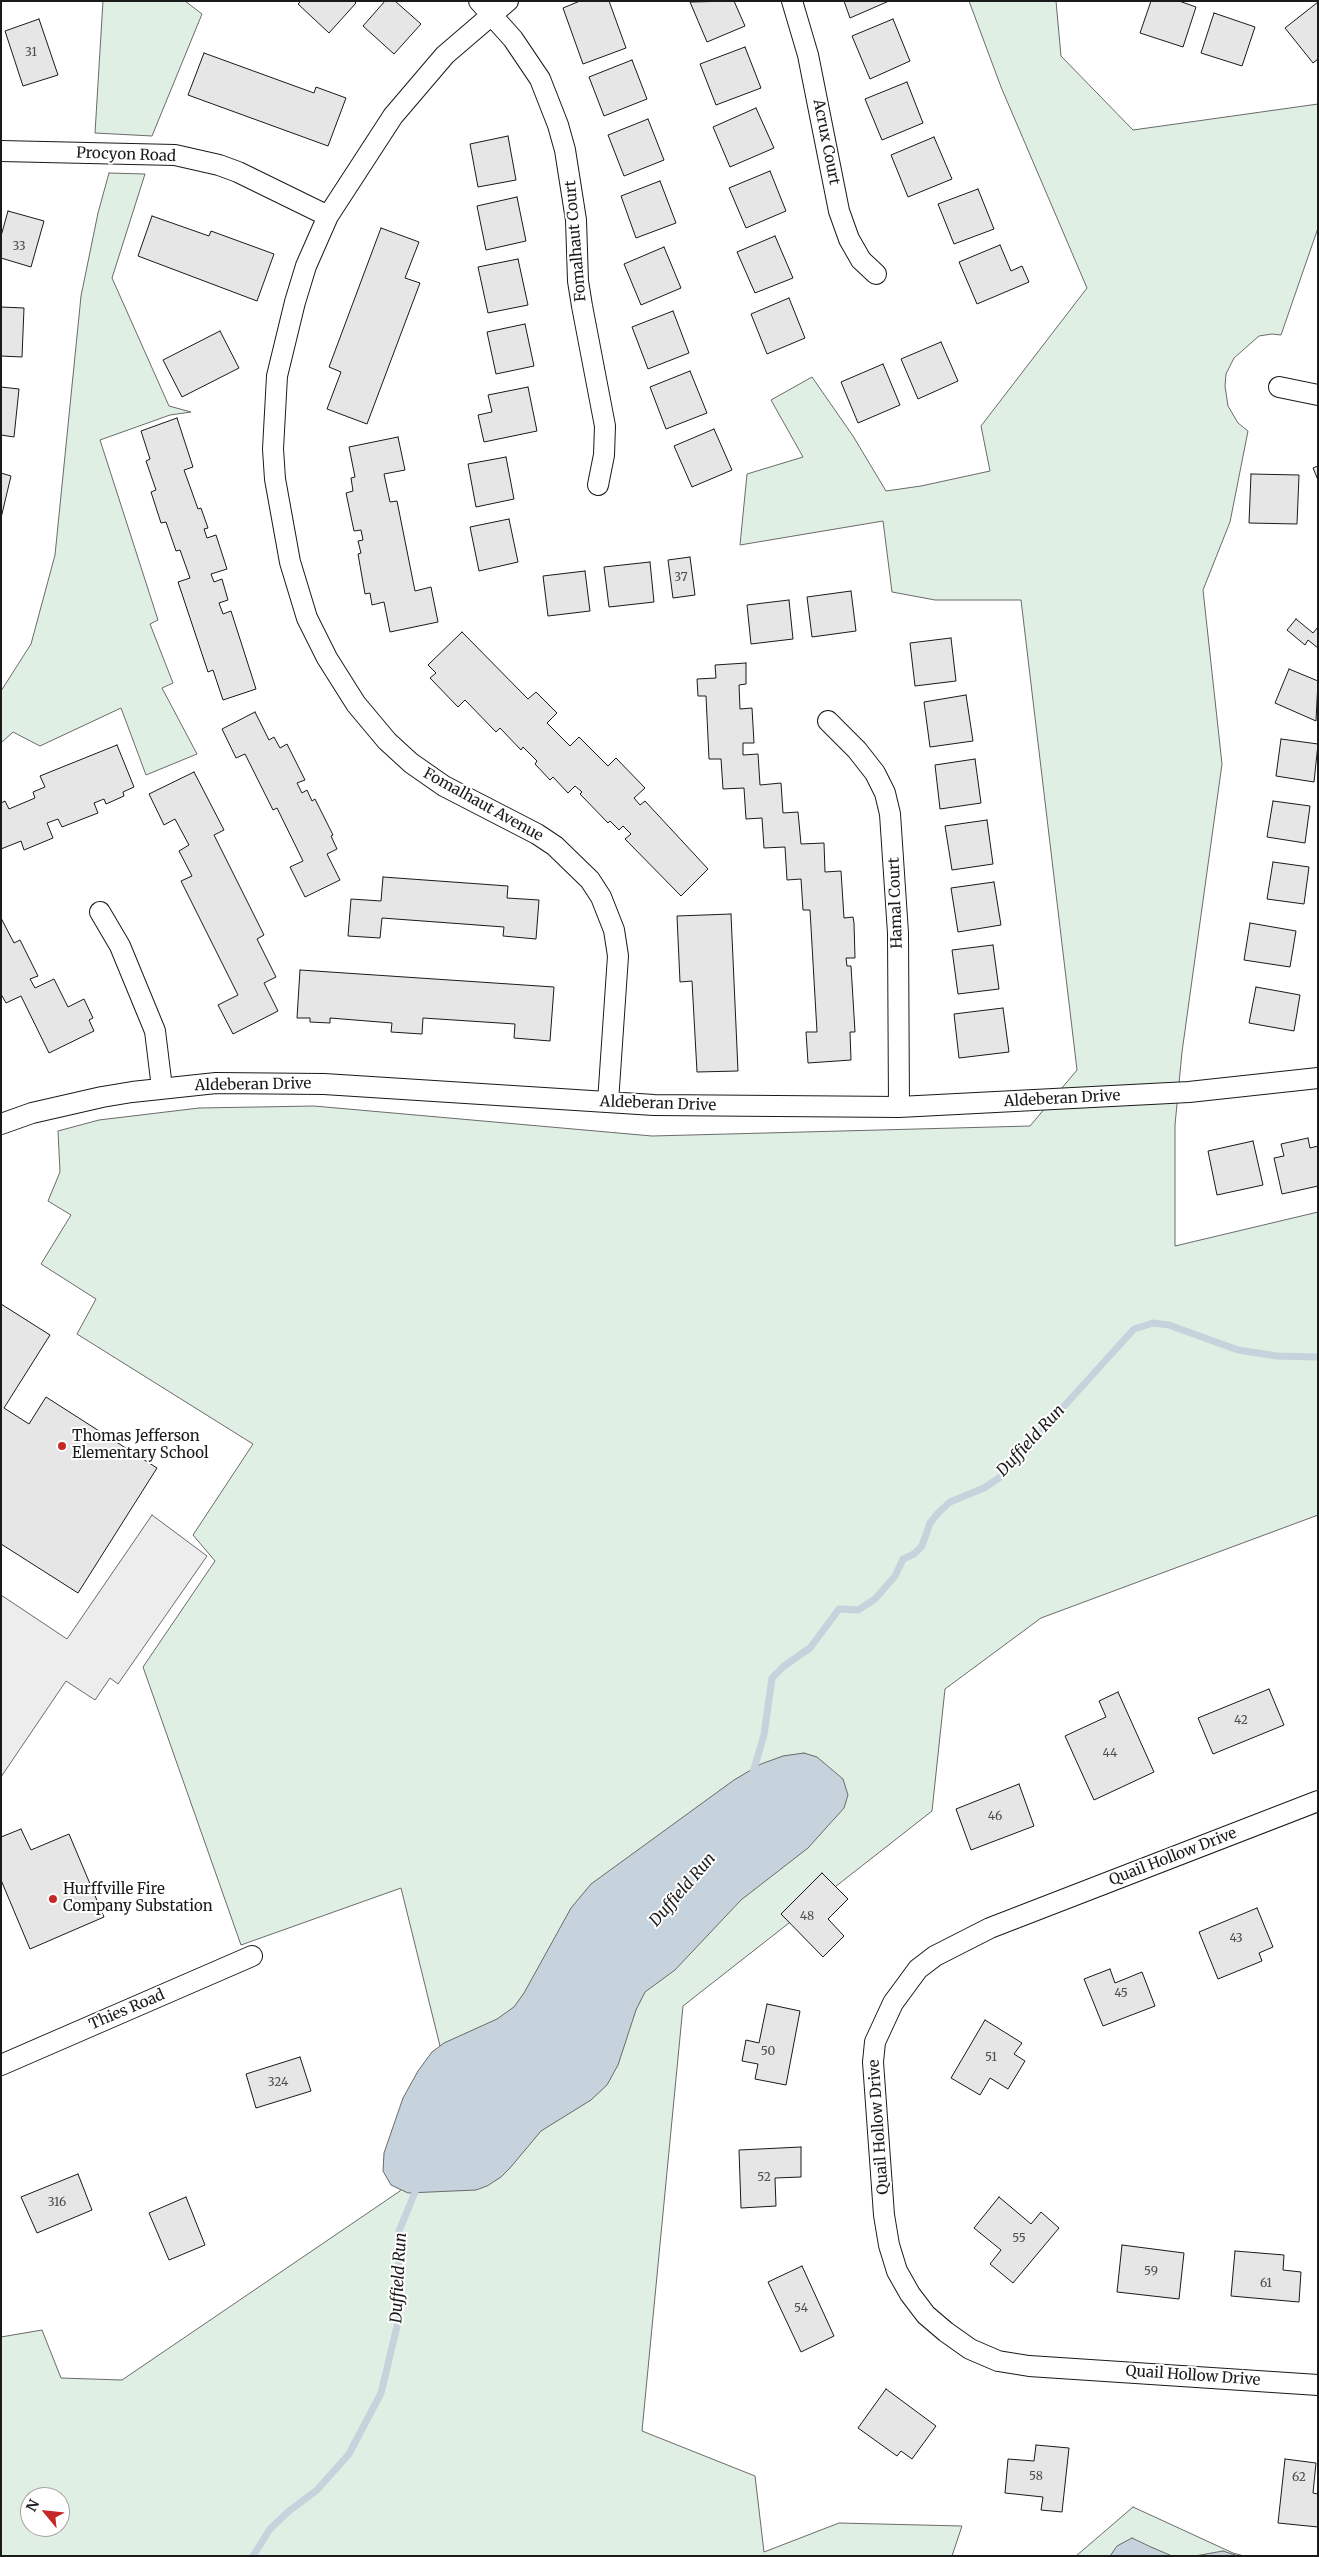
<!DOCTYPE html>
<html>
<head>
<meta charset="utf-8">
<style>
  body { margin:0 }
  #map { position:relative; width:1319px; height:2557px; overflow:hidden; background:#fff; font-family:Merriweather,serif }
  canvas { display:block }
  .frame { position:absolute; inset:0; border:2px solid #1a1a1a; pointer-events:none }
  .north { position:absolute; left:20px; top:2487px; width:50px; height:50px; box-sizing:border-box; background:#fff; border:1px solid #a3a3a3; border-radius:50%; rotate:298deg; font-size:14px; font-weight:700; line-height:20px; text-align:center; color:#1a1a1a }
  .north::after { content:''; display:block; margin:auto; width:18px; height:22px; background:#c62828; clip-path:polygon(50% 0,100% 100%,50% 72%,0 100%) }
</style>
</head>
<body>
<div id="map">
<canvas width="1319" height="2557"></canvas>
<div class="frame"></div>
<div class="north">N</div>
</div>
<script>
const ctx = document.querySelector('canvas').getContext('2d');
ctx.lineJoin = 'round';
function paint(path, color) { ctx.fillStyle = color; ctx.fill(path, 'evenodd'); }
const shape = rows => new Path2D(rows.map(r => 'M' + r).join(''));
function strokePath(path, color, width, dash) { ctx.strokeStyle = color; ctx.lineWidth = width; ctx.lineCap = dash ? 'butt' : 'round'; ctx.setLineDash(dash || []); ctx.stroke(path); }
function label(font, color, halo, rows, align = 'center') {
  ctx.font = font + ' Merriweather,serif'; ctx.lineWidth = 4; ctx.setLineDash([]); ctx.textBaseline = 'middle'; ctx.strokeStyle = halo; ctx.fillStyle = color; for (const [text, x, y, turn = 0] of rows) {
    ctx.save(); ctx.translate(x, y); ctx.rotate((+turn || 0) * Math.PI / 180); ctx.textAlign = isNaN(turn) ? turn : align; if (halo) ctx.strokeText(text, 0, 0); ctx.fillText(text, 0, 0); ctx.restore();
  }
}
const green = shape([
  [103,1,185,1,202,14,152,136,95,133,103,1],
  [969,1,1056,1,1061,56,1133,130,1318,104,1318,228,1281,335,1272,334,1259,336,1234,358,1226,374,1225,386,1228,406,1238,423,1248,431,1230,522,1203,590,1222,764,1182,1052,1175,1125,1175,1246,1318,1212,1318,1515,1041,1618,945,1689,932,1811,683,2006,642,2431,755,2476,764,2552,839,2523,962,2526,952,2556,1,2556,1,2337,42,2330,61,2378,122,2380,400,2191,440,2046,401,1888,241,1945,143,1667,215,1561,193,1535,253,1444,77,1334,96,1299,41,1264,71,1215,48,1201,60,1172,58,1131,99,1120,199,1108,314,1106,652,1136,1030,1126,1077,1070,1021,600,935,600,892,592,883,521,740,545,747,474,803,457,771,400,812,377,853,436,886,491,921,486,990,471,981,426,1087,288,1001,87,969,1],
  [30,2497,60,2497,60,2527,30,2527,30,2497],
  [109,173,145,174,112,278,169,406,191,412,170,415,100,440,158,620,150,624,173,683,162,688,197,754,146,775,121,708,40,746,13,732,1,743,1,691,31,644,55,555,81,296,98,213,109,173],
  [1133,2507,1233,2553,1244,2556,1076,2556,1133,2507]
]);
const parking = shape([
  [152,1515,207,1556,118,1684,110,1678,95,1700,66,1681,1,1777,1,1595,67,1639,152,1515]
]);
const water = shape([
  [804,1753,817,1757,843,1779,848,1795,844,1808,808,1848,741,1900,675,1970,645,1992,636,2010,618,2065,607,2085,591,2100,541,2131,510,2168,501,2177,487,2186,476,2190,408,2193,391,2185,383,2171,384,2153,403,2098,418,2071,432,2052,444,2043,497,2019,514,2007,524,1993,571,1908,591,1884,734,1780,761,1764,783,1756,804,1753],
  [1132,2538,1151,2547,1172,2556,1110,2556,1117,2546,1132,2538],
  [1223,2551,1238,2556,1195,2556,1223,2551]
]);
const stream = shape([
  [752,1776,764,1735,772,1678,784,1666,810,1648,839,1609,858,1610,875,1599,895,1576,903,1559,914,1554,922,1546,930,1523,938,1513,950,1502,984,1488,999,1478,1134,1329,1153,1323,1169,1325,1238,1350,1277,1356,1318,1357],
  [253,2556,270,2529,289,2511,317,2490,349,2454,381,2393,399,2318,399,2231,418,2185]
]);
const building = shape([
  [301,1,354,1,356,3,329,33,298,4,301,1],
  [385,1,395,1,421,24,394,54,363,26,385,1],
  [580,1,609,1,626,48,583,64,563,8,580,1],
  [734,1,745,26,707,42,690,2,734,1],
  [844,1,889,1,850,18,844,1],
  [1151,1,1179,1,1196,7,1183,47,1140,33,1151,1],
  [1318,2,1318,59,1313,63,1285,28,1318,2],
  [1214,13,1255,27,1242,66,1201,53,1214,13],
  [39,19,58,75,23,86,5,31,39,19],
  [893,19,910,61,870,79,852,36,893,19],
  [745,47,761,88,716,105,700,64,745,47],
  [204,53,314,93,316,87,346,98,328,146,188,95,204,53],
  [632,60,647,99,604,116,589,77,632,60],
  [907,82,923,123,882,140,865,99,907,82],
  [756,108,774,148,730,167,713,127,756,108],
  [648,119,664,160,624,176,608,135,648,119],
  [508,136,516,180,478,187,470,144,508,136],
  [934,137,952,179,908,197,891,155,934,137],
  [770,171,786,211,746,228,729,188,770,171],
  [660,181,676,223,636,238,621,196,660,181],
  [978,189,994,229,954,244,938,204,978,189],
  [517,197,526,241,486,250,477,206,517,197],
  [8,211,44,221,31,267,1,258,1,236,8,211],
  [152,216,209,236,211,231,274,254,257,301,138,256,152,216],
  [381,228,419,242,405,278,420,283,367,424,327,409,341,372,329,367,381,228],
  [775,236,793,278,755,293,737,252,775,236],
  [1000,245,1011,271,1022,266,1029,282,977,304,959,262,1000,245],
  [664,247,681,288,641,305,624,264,664,247],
  [518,259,528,305,488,313,478,267,518,259],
  [789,298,805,338,767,354,751,314,789,298],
  [1,307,24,308,22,357,1,356,1,307],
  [673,311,689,353,648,369,632,327,673,311],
  [525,324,534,366,496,374,487,332,525,324],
  [220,331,239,368,182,397,163,360,220,331],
  [941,342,958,381,918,399,901,359,941,342],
  [883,364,900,405,858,423,841,382,883,364],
  [690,371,707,413,666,429,650,387,690,371],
  [1,387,19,389,14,437,1,435,1,387],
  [528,387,537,431,484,442,478,415,492,412,488,395,528,387],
  [177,418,193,467,184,470,193,495,198,509,201,508,208,528,204,529,207,538,216,535,227,569,211,574,214,582,222,579,228,600,219,603,223,614,231,611,256,689,223,700,213,670,208,672,178,582,190,578,180,550,176,551,166,522,161,523,151,492,156,490,146,461,150,459,141,431,177,418],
  [714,429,732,470,692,487,674,446,714,429],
  [398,437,405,470,384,474,390,502,397,501,415,591,431,587,438,622,390,632,384,602,372,605,370,593,365,594,358,554,361,553,358,541,363,540,361,530,354,531,346,493,353,491,351,478,355,477,349,447,398,437],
  [506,457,514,499,476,507,468,464,506,457],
  [1318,466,1318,480,1313,468,1318,466],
  [1,473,11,476,1,518,1,473],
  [1251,474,1299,475,1297,524,1249,523,1251,474],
  [509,519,518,562,479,571,470,527,509,519],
  [690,557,695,595,673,598,668,560,690,557],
  [650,562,654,602,609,607,604,567,650,562],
  [585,571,590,611,548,616,543,576,585,571],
  [851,591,856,631,812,637,807,597,851,591],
  [789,600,793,639,751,644,747,605,789,600],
  [1296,619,1313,633,1318,627,1318,648,1308,640,1305,645,1287,630,1296,619],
  [462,632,528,699,536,692,557,713,547,723,570,746,579,737,608,766,616,758,645,788,634,798,640,805,645,801,708,869,681,896,625,839,631,834,623,826,619,830,610,821,608,823,580,794,582,792,575,786,568,793,553,777,550,780,535,764,537,761,523,747,521,750,500,728,496,732,465,700,458,707,430,678,436,673,428,665,462,632],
  [951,638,956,681,915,686,910,643,951,638],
  [746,663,746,684,739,685,740,709,752,708,754,743,743,743,743,755,758,754,760,785,781,783,783,813,798,812,801,844,824,843,825,872,841,871,844,918,853,917,854,923,855,958,846,958,847,966,851,966,855,1032,850,1032,851,1060,808,1063,806,1032,817,1032,810,910,803,910,801,879,787,880,785,847,764,848,762,818,746,819,744,788,723,789,721,759,709,759,706,696,698,696,697,679,716,678,715,665,746,663],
  [1289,669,1318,681,1316,721,1275,703,1289,669],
  [966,695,973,741,930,747,924,702,966,695],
  [255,712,269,740,274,737,280,748,287,744,305,780,297,783,302,793,307,790,312,801,315,799,333,835,331,836,337,849,327,854,340,880,305,897,290,867,303,861,277,808,273,810,245,754,236,758,222,729,255,712],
  [1281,739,1318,744,1314,782,1276,776,1281,739],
  [117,745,134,787,123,792,124,796,106,804,104,799,94,803,98,813,62,827,58,819,47,823,53,838,24,850,21,841,1,849,1,803,5,801,9,809,35,798,33,792,45,787,40,776,117,745],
  [975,759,981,803,940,809,935,765,975,759],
  [194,772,224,830,214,835,264,935,257,939,276,977,264,983,278,1011,233,1034,218,1005,238,995,181,881,192,876,179,851,189,845,175,819,164,825,149,794,194,772],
  [1273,801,1310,806,1305,843,1267,837,1273,801],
  [987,820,993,864,952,870,945,826,987,820],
  [1273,862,1309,867,1304,904,1267,899,1273,862],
  [383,877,508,886,507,898,539,900,536,939,503,936,504,927,382,918,380,938,348,936,351,899,381,901,383,877],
  [994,882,1001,925,958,932,951,888,994,882],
  [731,914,738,1071,697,1072,692,981,680,982,677,916,731,914],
  [1,918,14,943,20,940,38,976,30,979,35,988,54,979,68,1007,84,999,93,1018,89,1020,94,1031,49,1053,21,996,6,1003,1,994,1,918],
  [1250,923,1296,931,1290,967,1244,960,1250,923],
  [993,945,999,989,958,994,952,950,993,945],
  [300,970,554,987,550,1041,514,1038,515,1024,423,1018,422,1034,391,1032,392,1023,330,1018,330,1023,310,1022,310,1018,297,1018,300,970],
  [1256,987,1300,995,1294,1031,1249,1023,1256,987],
  [1003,1008,1009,1052,959,1058,954,1014,1003,1008],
  [1308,1138,1310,1148,1318,1146,1318,1186,1282,1194,1274,1158,1284,1156,1281,1144,1308,1138],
  [1253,1141,1263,1185,1217,1195,1208,1151,1253,1141],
  [1,1304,50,1335,4,1408,29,1424,46,1397,157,1468,78,1593,1,1544,1,1304],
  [1269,1689,1284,1725,1213,1754,1198,1718,1269,1689],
  [1118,1692,1154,1772,1094,1800,1065,1736,1106,1717,1099,1701,1118,1692],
  [1019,1784,1034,1826,971,1850,956,1809,1019,1784],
  [21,1829,31,1850,69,1834,104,1917,30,1949,1,1880,1,1837,21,1829],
  [822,1873,848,1899,828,1919,844,1936,823,1957,781,1914,822,1873],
  [1257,1908,1273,1947,1259,1953,1262,1961,1218,1979,1199,1932,1257,1908],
  [1110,1969,1115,1983,1142,1972,1155,2006,1103,2026,1084,1979,1110,1969],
  [767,2004,800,2011,786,2085,755,2079,758,2064,742,2061,746,2040,759,2043,767,2004],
  [985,2020,1022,2043,1014,2054,1025,2061,1008,2089,990,2078,980,2095,951,2078,985,2020],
  [300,2057,311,2091,256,2108,246,2074,300,2057],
  [801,2147,801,2177,775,2178,776,2206,741,2208,739,2150,801,2147],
  [78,2174,92,2210,37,2233,21,2197,78,2174],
  [186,2197,205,2245,169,2260,149,2213,186,2197],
  [999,2197,1031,2224,1041,2212,1059,2228,1013,2283,990,2264,1001,2250,974,2228,999,2197],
  [1122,2245,1184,2253,1179,2299,1117,2292,1122,2245],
  [1235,2251,1284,2255,1283,2270,1301,2272,1299,2302,1231,2296,1235,2251],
  [802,2266,834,2336,801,2352,768,2282,802,2266],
  [886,2389,936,2426,912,2459,901,2451,897,2456,858,2428,886,2389],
  [1036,2445,1069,2448,1062,2512,1041,2510,1043,2497,1005,2493,1008,2459,1034,2461,1036,2445],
  [1285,2459,1316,2463,1313,2493,1318,2494,1318,2527,1278,2523,1285,2459]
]);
const street = shape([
  [479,1,513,39,540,79,558,125,565,150,576,220,578,281,582,306,605,426,604,455,598,485],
  [508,1,445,55,393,116,328,216,306,266,295,302,277,376,273,449,275,479,290,562,307,618,327,658,356,704,387,741,411,763,444,786,537,834,555,846,590,880,601,897,614,930,618,956,608,1102],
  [792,1,808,55,839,211,849,239,861,260,876,274],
  [1,151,175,155,219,165,238,172,328,216],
  [1279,387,1318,395],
  [828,721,857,750,875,773,885,793,890,814,898,933,899,1107],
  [100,912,120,946,155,1031,162,1088],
  [1,1124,32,1113,102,1097,132,1092,216,1083,324,1084,654,1105,899,1107,1189,1092,1318,1078],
  [1318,1801,990,1928,935,1956,918,1969,893,2003,875,2042,873,2062,884,2215,889,2245,897,2271,910,2294,926,2315,946,2332,970,2349,998,2361,1029,2366,1318,2385],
  [1,2065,252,1956]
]);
const markers = [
  [62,1446,5,"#c62828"],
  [53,1899,5,"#c62828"]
];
const numberNames = [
  ["31",31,53],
  ["33",19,247],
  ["37",681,578],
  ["42",1241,1721],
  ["44",1110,1754],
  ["46",995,1817],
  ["48",807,1917],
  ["43",1236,1939],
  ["45",1121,1994],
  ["50",768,2052],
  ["51",991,2058],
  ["324",278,2083],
  ["52",764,2178],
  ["316",57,2203],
  ["55",1019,2239],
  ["59",1151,2272],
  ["61",1266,2284],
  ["54",801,2309],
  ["58",1036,2477],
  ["62",1299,2478]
];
const streetNames = [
  ["Acrux Court",826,142,79],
  ["Procyon Road",126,155,2],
  ["Fomalhaut Court",576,241,-95],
  ["Fomalhaut Avenue",483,805,29],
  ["Hamal Court",896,903,-92],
  ["Aldeberan Drive",253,1085,-1],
  ["Aldeberan Drive",1062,1099,-3],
  ["Aldeberan Drive",658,1104,2],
  ["Quail Hollow Drive",1173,1857,-21],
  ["Thies Road",127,2010,-23],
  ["Quail Hollow Drive",879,2127,-94],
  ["Quail Hollow Drive",1193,2376,4]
];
const poiNames = [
  ["Thomas Jefferson",72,1437],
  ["Elementary School",72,1454],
  ["Hurffville Fire",63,1890],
  ["Company Substation",63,1907]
];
const waterNames = [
  ["Duffield Run",1031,1441,-47],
  ["Duffield Run",683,1890,-49],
  ["Duffield Run",399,2278,-87]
];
paint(green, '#e0efe3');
strokePath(green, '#6a6a6a', 1);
paint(parking, '#ededed');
strokePath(parking, '#6a6a6a', 1);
paint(water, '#c6d2dc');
strokePath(water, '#6a6a6a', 1);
strokePath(stream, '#c6d2dc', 7);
paint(building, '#e6e6e6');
strokePath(building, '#1a1a1a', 1);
strokePath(street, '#1a1a1a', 22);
strokePath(street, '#fff', 20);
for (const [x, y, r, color] of markers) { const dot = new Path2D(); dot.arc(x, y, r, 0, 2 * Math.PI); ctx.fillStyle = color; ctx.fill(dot); strokePath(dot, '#fff', 2); }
label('12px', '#4d4d4d', null, numberNames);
label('15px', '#1a1a1a', '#fff', streetNames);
label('15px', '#1a1a1a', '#fff', poiNames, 'left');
label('italic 16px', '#1a1a1a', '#fff', waterNames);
</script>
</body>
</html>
